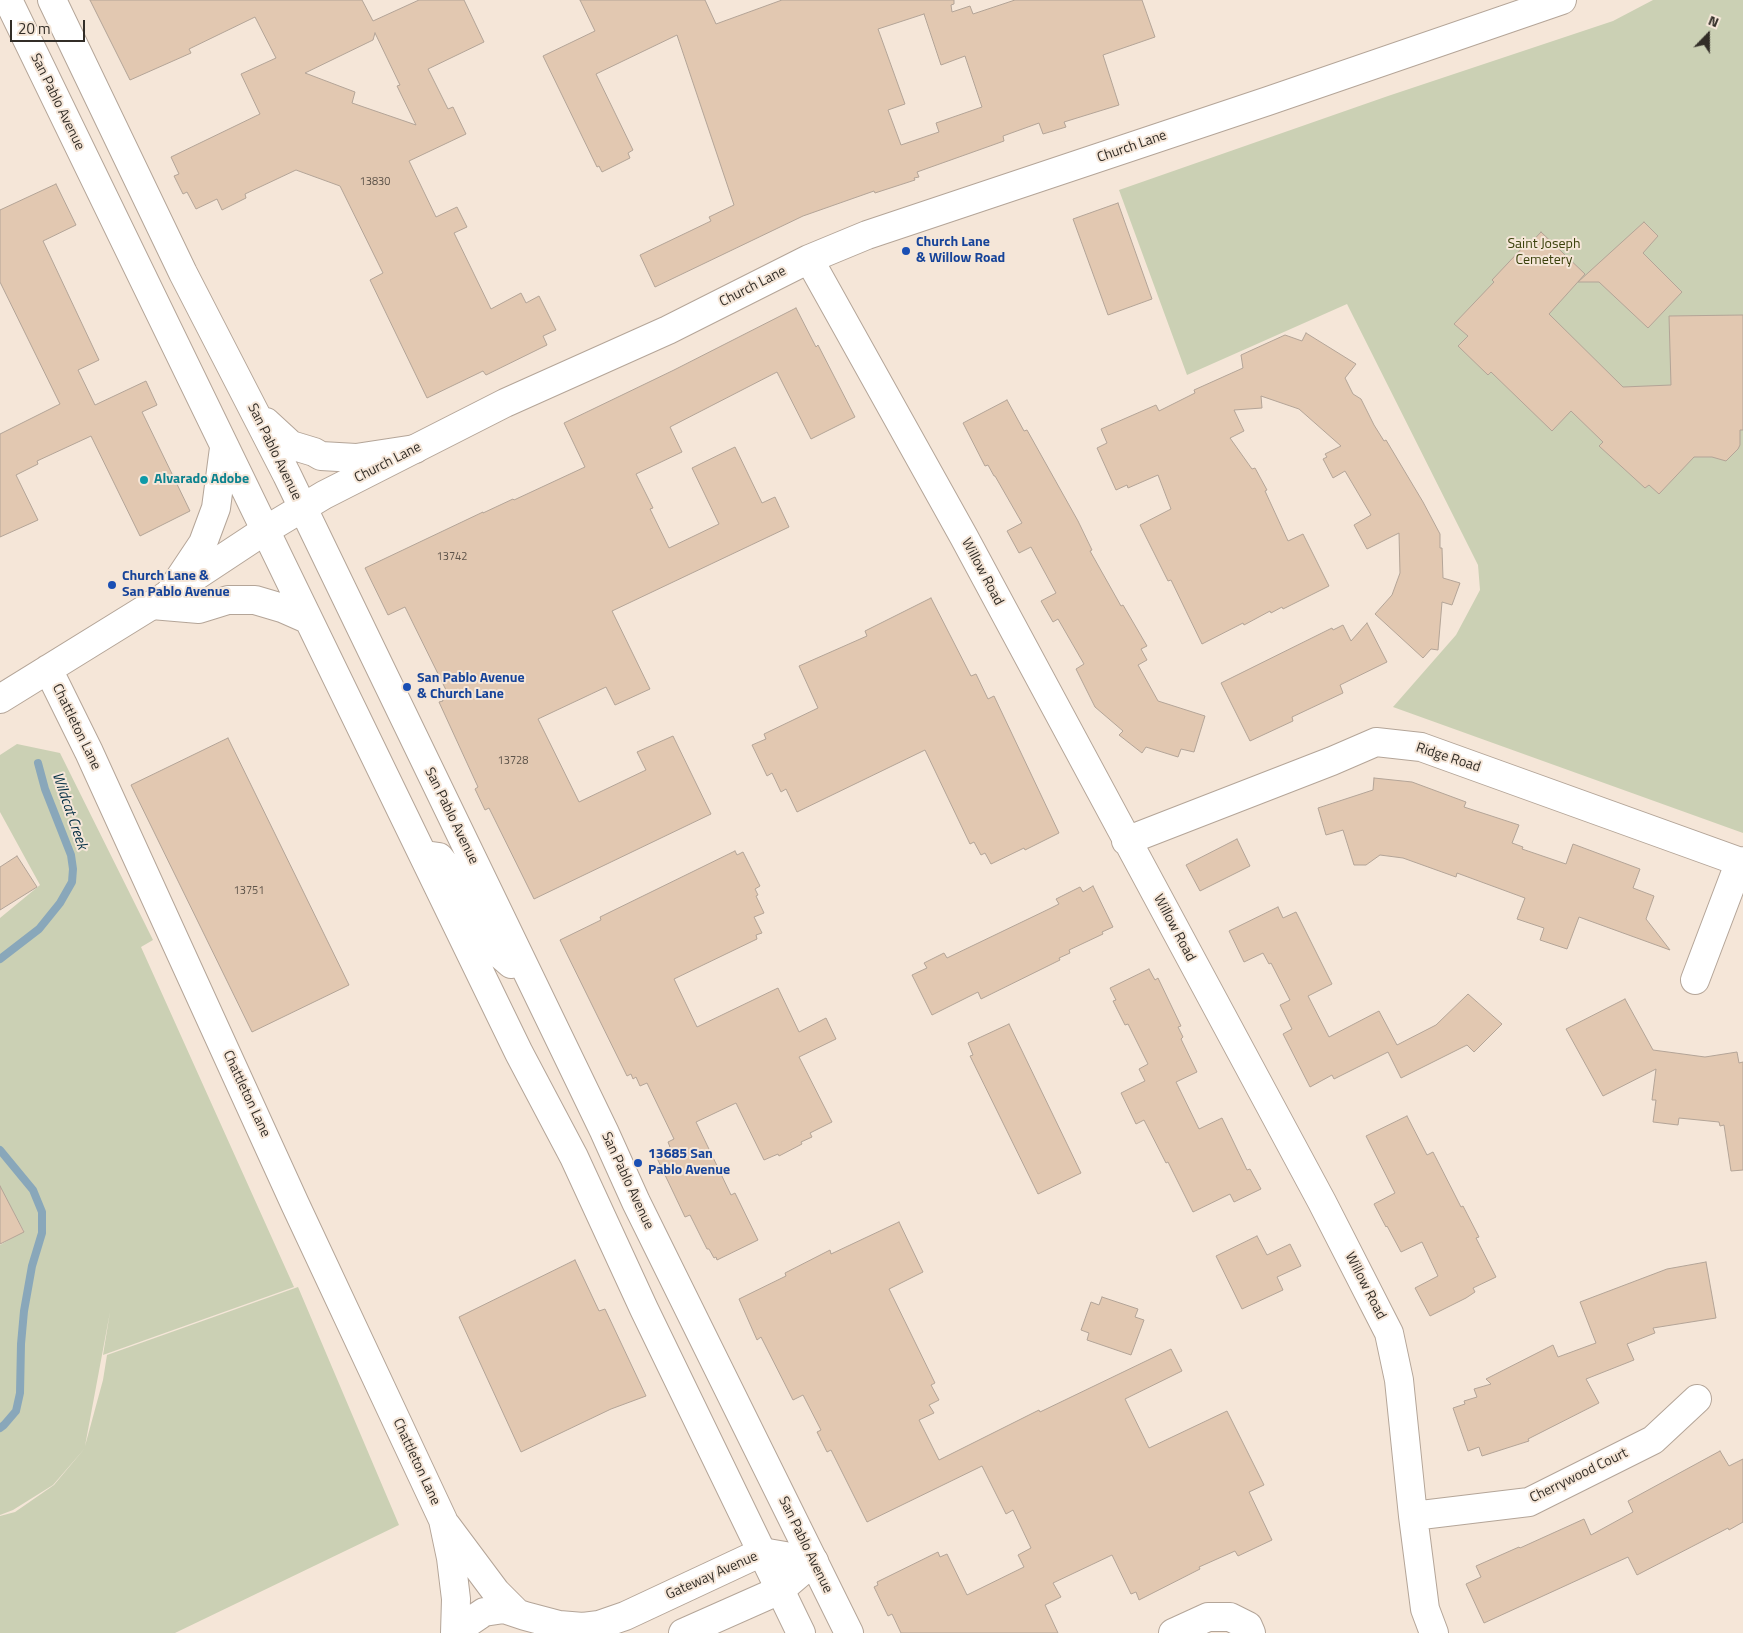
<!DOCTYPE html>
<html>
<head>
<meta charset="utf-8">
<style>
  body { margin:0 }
  #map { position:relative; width:1743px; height:1633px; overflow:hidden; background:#f5e6d8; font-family:"Titillium Web",sans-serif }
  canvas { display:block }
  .north { position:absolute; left:1683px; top:10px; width:50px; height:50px; -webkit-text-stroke:4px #f5e6d8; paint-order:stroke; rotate:22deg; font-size:14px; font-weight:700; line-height:20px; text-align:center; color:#322d27 }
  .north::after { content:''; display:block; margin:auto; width:18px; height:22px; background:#322d27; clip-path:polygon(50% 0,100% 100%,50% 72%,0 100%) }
  .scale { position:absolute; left:10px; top:20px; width:75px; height:22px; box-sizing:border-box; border:2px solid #322d27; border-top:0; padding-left:6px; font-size:15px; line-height:18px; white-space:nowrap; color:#322d27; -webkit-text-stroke:4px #f5e6d8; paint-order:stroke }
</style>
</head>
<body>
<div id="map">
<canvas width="1743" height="1633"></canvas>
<div class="north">N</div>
<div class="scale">20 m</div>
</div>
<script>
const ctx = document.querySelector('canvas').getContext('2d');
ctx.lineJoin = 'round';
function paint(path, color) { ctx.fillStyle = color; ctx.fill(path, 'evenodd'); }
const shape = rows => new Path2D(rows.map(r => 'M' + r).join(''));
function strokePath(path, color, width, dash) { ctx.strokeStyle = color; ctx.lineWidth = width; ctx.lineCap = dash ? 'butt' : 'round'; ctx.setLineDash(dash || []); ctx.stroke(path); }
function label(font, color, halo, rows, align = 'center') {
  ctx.font = font + ' "Titillium Web",sans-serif'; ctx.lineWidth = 4; ctx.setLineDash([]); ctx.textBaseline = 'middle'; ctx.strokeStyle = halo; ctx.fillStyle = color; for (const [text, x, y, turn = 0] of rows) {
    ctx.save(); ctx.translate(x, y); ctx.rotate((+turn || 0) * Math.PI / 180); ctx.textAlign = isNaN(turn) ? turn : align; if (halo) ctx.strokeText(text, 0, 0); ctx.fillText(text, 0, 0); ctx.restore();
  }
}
const green = shape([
  [1653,0,1743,0,1743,833,1393,707,1456,635,1480,590,1478,565,1347,304,1187,375,1119,190,1388,96,1613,21],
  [17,744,60,753,153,940,141,947,294,1287,103,1355,110,1312,85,1446,103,1380,107,1355,298,1287,399,1525,175,1633,0,1633,0,1516,15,1512,54,1485,85,1448,53,1485,13,1510,0,1515,0,1245,24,1231,0,1188,0,918,40,885,0,812,0,755]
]);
const stream = shape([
  [0,959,39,929,60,903,72,882,73,869,71,855,45,789,38,763],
  [0,1150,33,1190,42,1212,42,1233,32,1266,24,1311,21,1344,20,1393,16,1411,4,1425,0,1428]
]);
const building = shape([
  [90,0,362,0,373,21,419,0,464,0,484,42,428,69,448,109,453,107,466,134,409,161,436,217,457,207,467,227,454,233,491,309,521,293,526,303,539,296,556,330,543,336,547,345,486,375,483,371,427,398,370,280,383,273,340,186,296,170,245,194,246,198,222,210,217,199,196,209,187,192,183,194,174,176,179,174,171,157,260,114,241,74,276,58,255,17,189,49,191,53,130,80,90,0],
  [375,33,400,85,397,86,416,125,352,103,355,92,305,73,373,40,375,33],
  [580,0,705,0,716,24,782,0,954,0,954,4,951,5,952,12,970,6,973,14,1015,0,1142,0,1155,37,1103,55,1119,105,1064,122,1066,127,1043,134,1039,123,1003,136,1004,141,917,172,919,177,914,178,915,180,875,193,874,191,803,216,655,287,640,255,711,221,709,217,734,205,677,35,596,74,633,150,628,153,630,158,602,172,599,166,597,167,543,56,595,31,580,0],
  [924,14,941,65,965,56,982,107,936,123,939,132,901,145,888,110,905,104,878,29,924,14],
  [56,184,76,225,43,241,99,360,78,370,95,405,146,381,157,405,142,412,190,511,140,536,91,436,37,461,38,464,16,475,38,520,0,537,0,434,60,404,0,282,0,210,56,184],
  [1118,203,1152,299,1108,315,1073,219,1118,203],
  [1644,222,1658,236,1643,253,1682,292,1648,328,1599,282,1578,282,1644,222],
  [1541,232,1585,274,1549,314,1623,387,1671,385,1669,316,1743,315,1743,430,1740,430,1740,445,1738,449,1726,461,1712,457,1694,457,1659,494,1649,485,1645,488,1599,446,1603,442,1571,411,1552,431,1491,372,1488,375,1458,346,1468,336,1454,324,1494,282,1492,280,1525,245,1527,247,1541,232],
  [796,308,816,347,818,345,855,417,811,439,777,372,670,427,682,452,636,474,653,508,650,509,669,548,719,524,692,468,735,447,762,503,775,497,789,527,612,611,650,689,615,705,606,687,538,719,579,802,646,770,637,752,673,736,711,814,534,899,489,808,485,810,475,789,478,787,439,702,443,701,440,693,446,690,405,607,388,615,365,568,483,512,483,513,513,499,514,500,585,467,564,423,674,370,796,308],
  [1306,333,1356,364,1345,378,1353,394,1361,399,1374,425,1384,441,1386,440,1423,502,1440,534,1440,548,1442,548,1443,578,1460,583,1452,605,1442,602,1438,650,1431,649,1423,658,1375,614,1392,595,1400,573,1399,533,1367,549,1354,525,1371,515,1345,471,1333,478,1323,459,1327,457,1325,454,1341,446,1299,409,1261,396,1262,408,1234,410,1244,431,1230,438,1252,469,1255,468,1267,490,1265,491,1288,541,1303,534,1329,586,1283,609,1282,607,1271,613,1270,611,1244,625,1243,623,1202,644,1171,580,1168,581,1140,525,1171,509,1158,475,1128,488,1127,485,1116,490,1097,448,1107,443,1101,429,1156,405,1159,411,1195,393,1194,390,1243,368,1241,355,1285,335,1302,341,1306,333],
  [1007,400,1024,431,1027,430,1078,521,1092,550,1090,551,1121,606,1123,605,1147,646,1141,649,1147,660,1138,665,1158,701,1205,716,1194,752,1181,749,1178,757,1146,747,1142,753,1119,735,1123,731,1095,707,1076,669,1084,664,1058,619,1053,622,1041,601,1056,593,1031,547,1019,553,1007,531,1022,523,995,476,994,476,988,465,985,466,963,423,1007,400],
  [931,598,971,676,976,674,988,699,994,696,1059,833,1025,850,1024,848,991,864,985,853,981,855,974,842,970,844,925,750,797,812,786,789,781,792,772,773,767,776,752,745,766,739,764,734,818,708,799,666,867,636,865,631,931,598],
  [1367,623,1387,662,1340,685,1343,693,1292,717,1293,721,1250,741,1221,683,1332,628,1333,630,1343,625,1351,641,1367,623],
  [228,738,349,985,252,1032,131,785,228,738],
  [1374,778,1412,782,1466,802,1464,807,1519,825,1512,843,1523,847,1522,849,1566,864,1573,844,1640,869,1633,888,1654,896,1646,919,1670,950,1579,917,1567,949,1540,940,1544,928,1517,919,1525,898,1457,873,1456,877,1403,858,1380,855,1366,865,1354,865,1343,830,1326,835,1318,808,1373,790,1374,778],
  [1237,839,1250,866,1200,891,1186,865,1237,839],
  [735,851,737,855,743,852,760,886,755,889,758,895,756,896,764,913,754,917,762,933,756,935,757,939,674,979,697,1027,778,988,799,1032,826,1018,836,1039,799,1057,832,1122,810,1133,812,1137,801,1142,802,1144,779,1156,778,1154,764,1160,736,1103,696,1122,731,1195,735,1193,758,1240,717,1260,716,1257,714,1258,709,1249,707,1249,690,1215,685,1217,655,1154,670,1147,668,1142,674,1139,647,1083,640,1086,636,1077,633,1079,631,1074,627,1076,560,940,601,920,600,917,735,851],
  [17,856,37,887,0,910,0,867,17,856],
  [1093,886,1113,927,1102,932,1103,934,1069,950,1070,953,1059,958,1060,960,981,999,978,992,932,1015,912,975,927,968,924,963,944,953,947,958,1049,909,1059,904,1056,899,1080,887,1083,892,1093,886],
  [1278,907,1283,918,1296,912,1332,984,1308,996,1329,1037,1379,1011,1397,1045,1436,1025,1468,994,1502,1024,1474,1052,1467,1045,1401,1078,1388,1052,1334,1079,1332,1075,1310,1087,1283,1034,1292,1029,1280,1005,1290,1000,1271,963,1269,964,1263,953,1244,962,1229,931,1278,907],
  [1149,969,1155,980,1158,978,1181,1026,1178,1027,1183,1037,1181,1039,1197,1072,1176,1082,1199,1129,1222,1118,1247,1170,1250,1169,1261,1189,1234,1202,1230,1194,1193,1212,1168,1162,1166,1163,1144,1120,1136,1124,1121,1093,1145,1081,1139,1069,1148,1064,1128,1024,1125,1025,1113,1001,1116,1000,1110,988,1149,969],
  [1625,999,1653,1050,1705,1057,1737,1052,1739,1063,1743,1062,1743,1170,1731,1171,1724,1125,1720,1126,1719,1122,1679,1118,1678,1125,1653,1122,1656,1100,1652,1100,1656,1069,1603,1096,1566,1029,1625,999],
  [1009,1024,1081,1173,1038,1194,970,1056,973,1055,968,1043,1009,1024],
  [1407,1116,1427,1155,1433,1152,1461,1207,1463,1206,1479,1237,1476,1238,1496,1277,1473,1288,1475,1292,1466,1298,1430,1316,1415,1288,1438,1276,1422,1242,1401,1252,1387,1226,1386,1227,1374,1204,1395,1193,1366,1136,1407,1116],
  [0,1186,24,1232,0,1244,0,1186],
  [899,1222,923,1272,889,1289,935,1383,931,1385,939,1400,929,1405,934,1413,919,1420,939,1460,1039,1410,1040,1412,1171,1349,1182,1371,1125,1399,1149,1448,1227,1411,1264,1485,1249,1492,1272,1540,1238,1556,1235,1551,1199,1567,1200,1569,1139,1600,1136,1592,1131,1594,1112,1555,1053,1583,1061,1597,1045,1605,1058,1633,901,1633,892,1614,888,1616,874,1587,878,1585,877,1582,938,1552,940,1557,947,1554,967,1595,1024,1567,1018,1555,1031,1548,1013,1510,1006,1514,982,1466,867,1522,831,1450,827,1452,817,1432,821,1430,803,1395,793,1400,761,1337,757,1340,739,1299,786,1276,785,1273,830,1250,831,1254,899,1222],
  [1257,1236,1267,1255,1290,1244,1301,1266,1277,1277,1283,1290,1242,1309,1216,1256,1257,1236],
  [575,1260,599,1311,605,1309,646,1396,611,1409,521,1452,459,1317,575,1260],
  [1706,1262,1716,1318,1653,1328,1655,1333,1627,1344,1634,1360,1586,1379,1599,1403,1528,1439,1529,1441,1482,1456,1479,1447,1468,1451,1453,1408,1465,1404,1464,1401,1477,1397,1474,1389,1491,1384,1486,1379,1553,1345,1558,1357,1596,1343,1580,1302,1667,1269,1706,1262],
  [1102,1297,1138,1309,1135,1317,1144,1320,1131,1355,1087,1340,1089,1333,1081,1330,1091,1302,1099,1305,1102,1297],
  [1720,1451,1729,1466,1743,1459,1743,1522,1729,1530,1728,1528,1637,1575,1628,1557,1484,1623,1466,1584,1481,1577,1476,1566,1519,1547,1520,1548,1584,1519,1591,1535,1633,1512,1628,1501,1720,1451]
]);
const minor = shape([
  [809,259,964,537,1322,1202,1389,1333,1399,1380,1413,1516,1425,1609,1434,1633],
  [48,669,89,752,295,1204,443,1520,451,1558,456,1599,455,1633],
  [0,699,152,605,264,531,324,495,505,403,668,330,809,259,867,235,1268,101,1562,0],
  [1126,841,1332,761,1376,742,1421,747,1743,863],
  [1695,980,1740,861],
  [1413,1516,1529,1502,1653,1440,1697,1399],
  [446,1525,496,1592,517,1613],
  [525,1616,559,1625,583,1627,599,1625,625,1616,762,1552,814,1561],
  [456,1631,484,1612,504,1609,525,1616],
  [683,1633,780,1590,814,1561],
  [1173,1633,1208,1617,1230,1617,1248,1626,1251,1633]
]);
const major = shape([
  [8,0,519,1053,574,1157,644,1309,801,1633],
  [52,0,183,273,287,475,604,1131,636,1202,849,1633],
  [266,422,291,445,314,452,321,456,356,458,415,449],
  [171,591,203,543,216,508,224,448],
  [152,605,199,609,228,600,255,600,282,608,307,619],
  [425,855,439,857,461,885,496,951,511,964]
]);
const markers = [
  [906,251,5,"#1a4fb4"],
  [144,480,5,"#0f9aa8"],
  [112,585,5,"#1a4fb4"],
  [407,687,5,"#1a4fb4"],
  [638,1163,5,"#1a4fb4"]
];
const numberNames = [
  ["13830",375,182],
  ["13742",452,557],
  ["13728",513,761],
  ["13751",249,891]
];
const streetNames = [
  ["San Pablo Avenue",57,102,64],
  ["Church Lane",1132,147,-19],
  ["Church Lane",753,287,-27],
  ["San Pablo Avenue",274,452,64],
  ["Church Lane",388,463,-27],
  ["Willow Road",982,572,62],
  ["Chattleton Lane",76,727,64],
  ["Ridge Road",1448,758,18],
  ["San Pablo Avenue",451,816,64],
  ["Willow Road",1174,928,62],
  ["Chattleton Lane",246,1094,65],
  ["San Pablo Avenue",627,1181,65],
  ["Willow Road",1365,1286,63],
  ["Chattleton Lane",416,1462,65],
  ["Cherrywood Court",1579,1476,-26],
  ["San Pablo Avenue",805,1545,64],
  ["Gateway Avenue",712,1576,-24]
];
const transitNames = [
  ["Church Lane",916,243],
  ["& Willow Road",916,259],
  ["Church Lane &",122,577],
  ["San Pablo Avenue",122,593],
  ["San Pablo Avenue",417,679],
  ["& Church Lane",417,695],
  ["13685 San",648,1155],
  ["Pablo Avenue",648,1171]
];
const parkNames = [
  ["Saint Joseph",1544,245],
  ["Cemetery",1544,261]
];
const cultureNames = [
  ["Alvarado Adobe",154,480]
];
const waterNames = [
  ["Wildcat Creek",69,811,71]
];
paint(green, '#cbd0b4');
strokePath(stream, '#89a7ba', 8);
paint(building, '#e2c8b1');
strokePath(building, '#b3a497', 1);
strokePath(minor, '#b4a598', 30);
strokePath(major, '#b4a598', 30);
strokePath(minor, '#fff', 28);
strokePath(major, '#fff', 28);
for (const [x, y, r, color] of markers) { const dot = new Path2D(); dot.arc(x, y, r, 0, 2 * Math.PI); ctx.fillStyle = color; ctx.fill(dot); strokePath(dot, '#f5e6d8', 2); }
label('11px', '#5e544a', null, numberNames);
label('14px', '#322d27', '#f5e6d8', streetNames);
label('bold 14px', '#164399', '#f5e6d8', transitNames, 'left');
label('14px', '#3b410c', '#f5e6d8', parkNames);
label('bold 14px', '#0d838f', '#f5e6d8', cultureNames, 'left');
label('italic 15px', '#053045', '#f5e6d8', waterNames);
</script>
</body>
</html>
